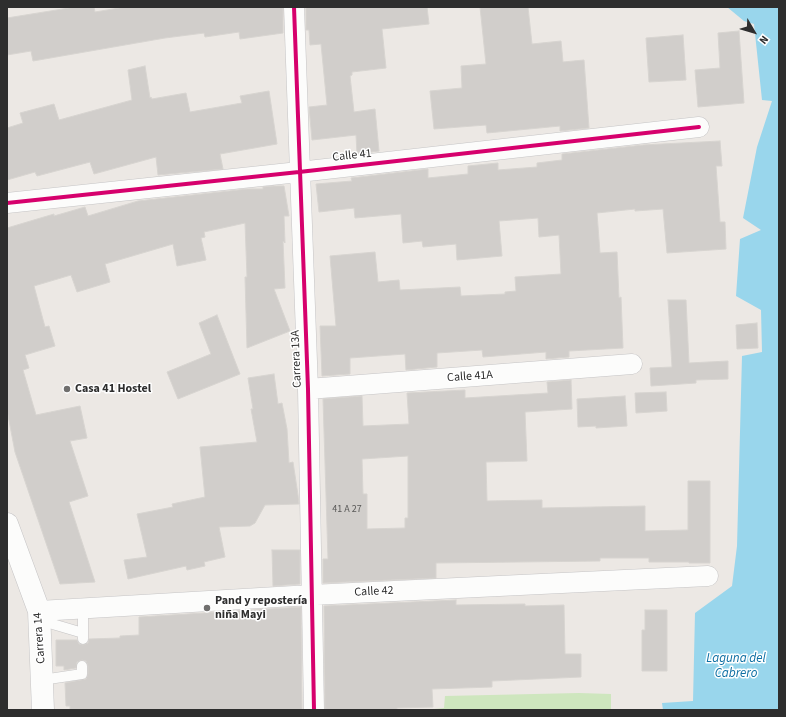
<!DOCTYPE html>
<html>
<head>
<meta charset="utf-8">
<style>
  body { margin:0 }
  #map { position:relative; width:786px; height:717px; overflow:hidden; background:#ece8e4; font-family:"Source Sans 3",sans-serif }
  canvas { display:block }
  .frame { position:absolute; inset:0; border:8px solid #2e2e2e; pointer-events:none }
  .north { position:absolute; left:734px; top:12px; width:40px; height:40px; -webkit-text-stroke:3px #fff; paint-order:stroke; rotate:128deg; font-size:11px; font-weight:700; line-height:16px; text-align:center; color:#2e2e2e }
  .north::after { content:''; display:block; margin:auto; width:14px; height:18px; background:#2e2e2e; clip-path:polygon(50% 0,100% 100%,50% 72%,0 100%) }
</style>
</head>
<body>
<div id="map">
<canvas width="786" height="717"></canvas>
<div class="frame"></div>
<div class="north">N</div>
</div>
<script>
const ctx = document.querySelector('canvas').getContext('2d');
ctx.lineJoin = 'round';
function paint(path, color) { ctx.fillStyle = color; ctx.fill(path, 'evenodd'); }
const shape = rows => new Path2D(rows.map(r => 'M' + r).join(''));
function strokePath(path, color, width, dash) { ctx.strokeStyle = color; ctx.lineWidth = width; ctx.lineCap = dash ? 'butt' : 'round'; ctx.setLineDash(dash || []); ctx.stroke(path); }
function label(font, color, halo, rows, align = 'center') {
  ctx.font = font + ' "Source Sans 3",sans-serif'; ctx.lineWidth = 3; ctx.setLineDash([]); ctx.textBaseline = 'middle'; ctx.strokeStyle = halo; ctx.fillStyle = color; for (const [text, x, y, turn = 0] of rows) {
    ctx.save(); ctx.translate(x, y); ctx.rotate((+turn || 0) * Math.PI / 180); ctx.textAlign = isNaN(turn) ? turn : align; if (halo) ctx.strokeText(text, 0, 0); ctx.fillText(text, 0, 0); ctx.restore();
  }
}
const green = shape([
  [579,693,611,694,611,710,425,710,444,708,445,696]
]);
const water = shape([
  [727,7,779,7,779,710,663,710,662,703,693,701,695,613,732,586,737,546,742,356,762,352,761,310,736,296,740,239,761,230,743,218,757,147,772,101,762,100,754,24,744,21]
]);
const building = shape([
  [75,7,94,7,95,12,125,7,283,7,283,33,240,39,239,32,205,37,204,33,165,38,33,61,31,51,7,55,7,18,75,7],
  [306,7,427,7,429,24,382,29,386,68,352,72,352,75,350,76,354,112,375,109,379,151,357,154,356,135,312,140,309,107,327,105,321,44,310,45,309,30,306,30,306,7],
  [480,7,528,7,532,44,561,41,563,62,584,60,589,128,560,131,560,126,487,133,486,125,434,129,430,91,462,88,461,66,486,64,480,7],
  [739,31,744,103,698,107,695,70,720,68,718,33,739,31],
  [683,35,686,80,649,82,646,38,683,35],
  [145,66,150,98,151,97,152,99,186,93,190,112,242,103,240,96,269,91,277,144,220,154,223,169,158,175,156,157,94,174,90,162,37,176,35,172,7,180,7,128,23,123,20,113,54,104,59,120,132,100,128,70,145,66],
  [720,141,722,166,716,166,720,222,725,222,726,249,667,253,663,209,635,211,635,209,597,213,600,253,617,252,619,298,621,297,623,348,569,351,569,357,546,359,546,352,483,357,482,350,437,353,437,367,406,370,405,354,350,358,350,374,322,376,320,326,336,326,330,256,375,252,378,282,399,280,400,290,460,287,461,296,505,294,505,292,516,291,515,277,561,274,559,235,539,237,538,218,499,221,502,256,457,260,456,244,423,247,422,241,403,243,401,214,355,218,354,208,319,212,316,184,352,181,351,178,428,169,428,178,468,174,468,166,498,163,498,170,537,167,537,163,562,160,562,154,643,145,720,141],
  [273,186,284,186,289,216,284,216,285,243,283,241,285,288,274,289,290,331,247,348,245,277,247,277,245,223,204,232,205,237,201,238,206,260,177,266,173,244,105,264,110,282,77,292,71,275,34,286,45,327,49,326,55,346,25,355,29,368,23,370,36,415,80,406,87,438,70,441,88,496,69,502,95,582,60,584,15,452,7,410,7,228,54,214,54,216,85,207,88,216,138,201,247,189,263,189,263,187,273,186],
  [668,300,686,300,689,363,728,361,728,379,696,380,696,383,651,386,650,368,672,367,668,300],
  [217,315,240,374,178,399,167,372,211,354,199,323,217,315],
  [757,323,758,348,737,349,736,325,757,323],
  [274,374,278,404,282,403,287,429,289,463,293,462,298,495,299,504,265,505,255,523,250,526,219,527,225,557,204,562,205,566,187,570,186,566,128,579,124,560,147,557,137,514,173,507,172,504,205,497,200,447,257,442,251,409,253,409,248,378,274,374],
  [571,380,572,409,525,412,527,461,486,462,487,501,542,500,542,508,645,506,645,531,688,530,688,481,710,481,710,563,689,563,689,562,649,562,649,558,600,558,600,561,436,563,436,578,323,583,323,559,328,559,323,399,362,396,363,426,409,424,407,393,465,390,465,398,548,393,547,382,571,380],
  [408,456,408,518,405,518,405,528,367,529,367,494,363,494,362,459,408,456],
  [666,392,667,411,636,413,635,393,666,392],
  [625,396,627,426,596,428,596,426,578,427,577,399,625,396],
  [272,550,300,550,300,584,273,586,272,550],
  [456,600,456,605,525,604,525,606,564,605,565,654,581,654,581,677,492,681,492,687,432,689,433,707,397,708,397,710,325,710,324,606,456,600],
  [301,607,302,710,70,710,70,706,66,706,65,683,86,679,88,674,88,666,86,661,82,660,77,662,76,668,64,670,64,666,56,666,56,640,77,640,79,644,83,645,88,643,89,639,120,638,120,636,139,635,139,617,301,607],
  [645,610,667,610,667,671,642,671,642,630,645,630,645,610]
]);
const service = shape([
  [39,620,83,633],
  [83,639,83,608],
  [42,680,82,674,82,666]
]);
const minor = shape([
  [294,7,308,389,314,710],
  [7,203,299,172,699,127],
  [308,389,632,364],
  [39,611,311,595,708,576]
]);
const secondary = shape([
  [7,524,39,611,43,710]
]);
const cycleway = shape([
  [294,7,308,389,314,710],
  [7,203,299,172,699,127]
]);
const markers = [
  [67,389,4,"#706f6e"],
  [207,608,4,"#706f6e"]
];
const numberNames = [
  ["41 A 27",347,510]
];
const streetNames = [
  ["Calle 41",352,156,-6],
  ["Carrera 13A",297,359,-92],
  ["Calle 41A",470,377,-4],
  ["Calle 42",374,592,-3],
  ["Carrera 14",40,638,-94]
];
const poiNames = [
  ["Casa 41 Hostel",75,389],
  ["Pand y repostería",215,601],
  ["niña Mayi",215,615]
];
const waterNames = [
  ["Laguna del",736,659],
  ["Cabrero",736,674]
];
paint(green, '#cee6be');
paint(water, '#99d6ec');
paint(building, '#d1cecb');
strokePath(building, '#d7d4d0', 1);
strokePath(service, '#c5c4c5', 11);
strokePath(minor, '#c5c4c5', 21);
strokePath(secondary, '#c5c4c5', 23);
strokePath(service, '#fcfcfb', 10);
strokePath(minor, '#fcfcfb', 20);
strokePath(secondary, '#fcfcfb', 22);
strokePath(cycleway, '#d6006c', 4);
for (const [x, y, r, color] of markers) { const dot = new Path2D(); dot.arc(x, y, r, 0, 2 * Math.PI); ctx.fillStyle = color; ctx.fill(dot); strokePath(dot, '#fff', 1.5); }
label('10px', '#585857', null, numberNames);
label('12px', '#2e2e2e', '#fff', streetNames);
label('bold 12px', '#2e2e2e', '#fff', poiNames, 'left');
label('italic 13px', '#0d6fa3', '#fff', waterNames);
</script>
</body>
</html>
